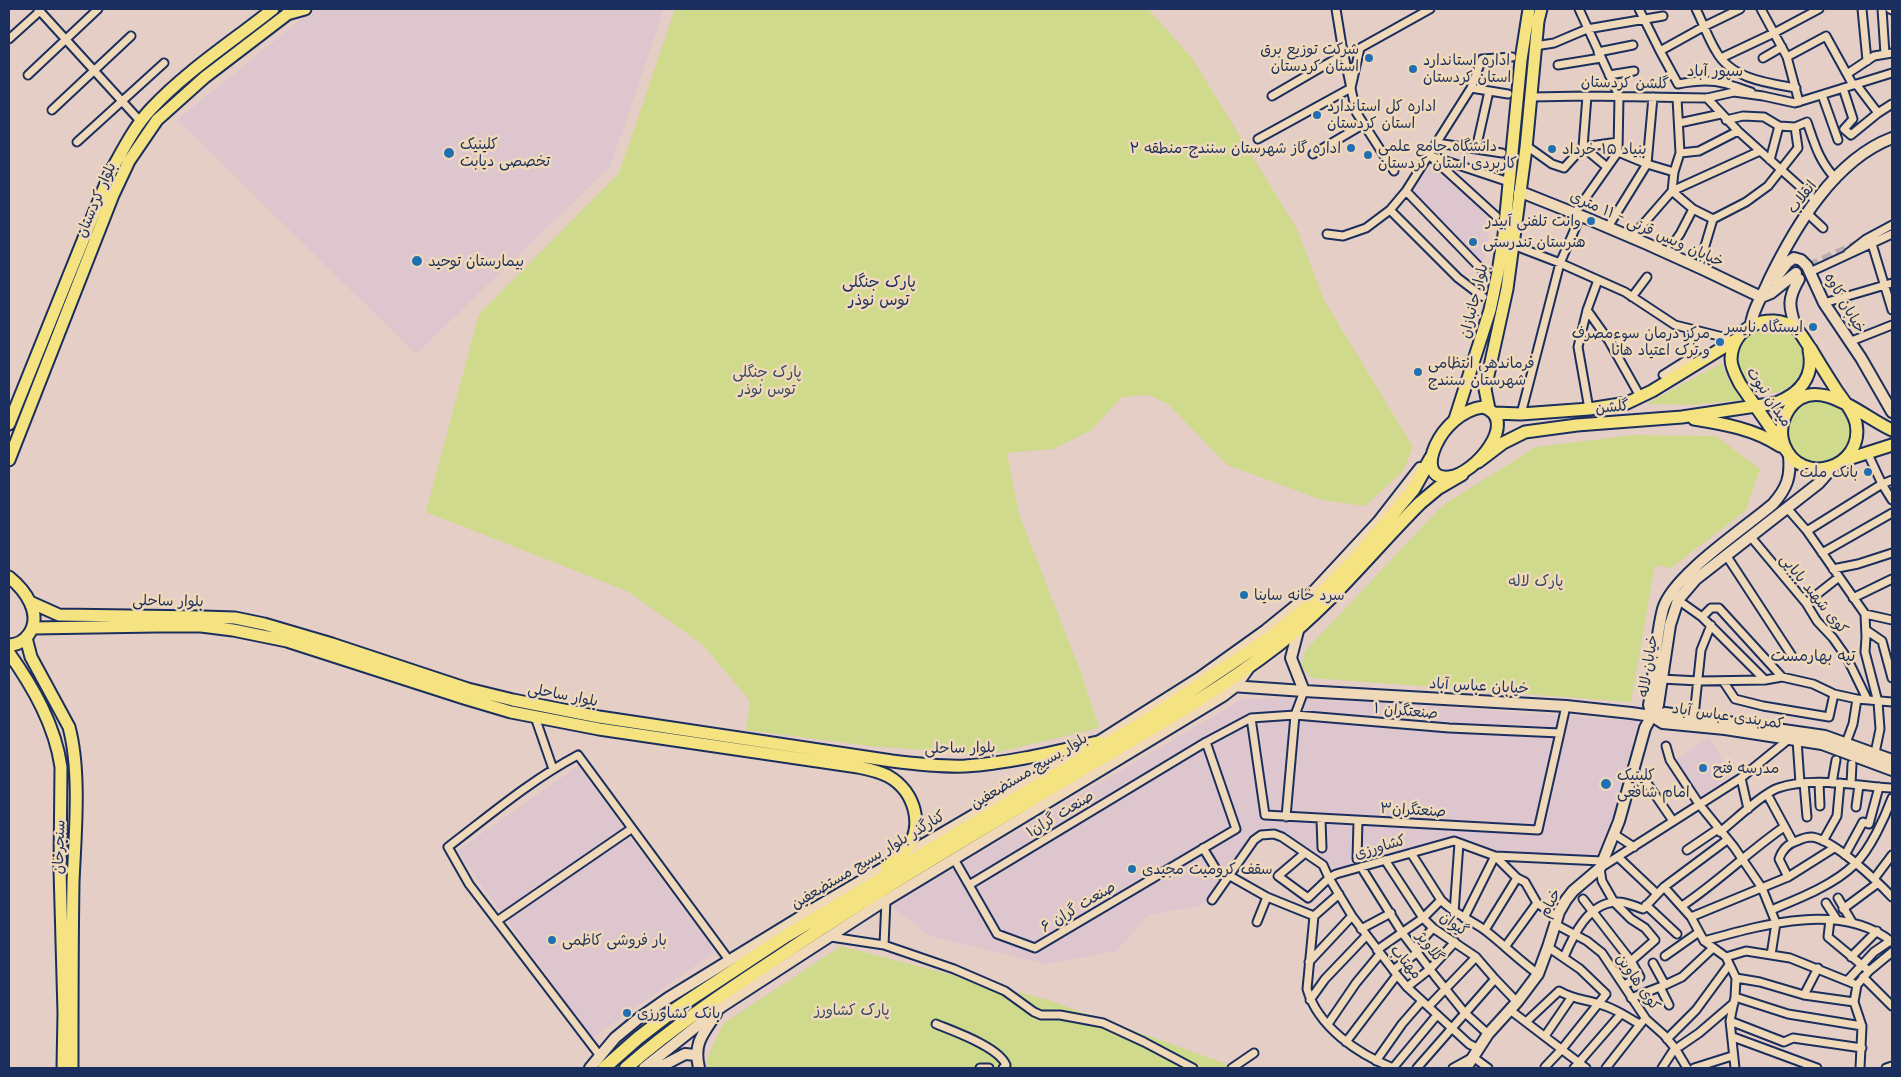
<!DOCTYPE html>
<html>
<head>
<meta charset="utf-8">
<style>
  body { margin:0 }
  #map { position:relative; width:1901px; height:1077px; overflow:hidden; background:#e5cec5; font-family:Mali,sans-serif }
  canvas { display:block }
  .frame { position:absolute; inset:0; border:10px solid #1b2f5e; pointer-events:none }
</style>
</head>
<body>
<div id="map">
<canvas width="1901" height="1077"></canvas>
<div class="frame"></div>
</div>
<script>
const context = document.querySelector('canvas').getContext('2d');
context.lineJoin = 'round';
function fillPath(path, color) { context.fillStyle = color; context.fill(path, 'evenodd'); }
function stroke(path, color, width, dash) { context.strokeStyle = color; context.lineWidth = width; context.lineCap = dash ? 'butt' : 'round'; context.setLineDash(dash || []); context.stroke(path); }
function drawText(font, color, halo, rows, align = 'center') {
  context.font = font + ' Mali,"Playpen Sans Arabic",sans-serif'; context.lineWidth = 5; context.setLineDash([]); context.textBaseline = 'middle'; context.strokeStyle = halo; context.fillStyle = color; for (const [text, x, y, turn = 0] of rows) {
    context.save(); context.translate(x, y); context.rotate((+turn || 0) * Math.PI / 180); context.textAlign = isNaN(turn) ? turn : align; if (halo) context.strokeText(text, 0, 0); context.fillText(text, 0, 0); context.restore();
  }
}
fillPath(new Path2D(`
  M320,9H664L610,167L416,354L177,120L310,12Z
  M1430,166L1491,216L1483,267L1412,191Z
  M1291,696L1638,721L1615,810L1596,858L1495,853L1455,838L1336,869L1277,831L1257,830L1203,905L1149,915L1116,951L1046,964L930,936L891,905L1241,700Z
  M1709,737L1731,775L1698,798L1675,761Z
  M578,766L715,952L592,1038L457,851Z`), '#dec6ce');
fillPath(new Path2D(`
  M675,9H1148L1192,58L1297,229L1324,300L1413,447L1403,471L1365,506L1322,500L1227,465L1168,404L1148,395L1122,397L1090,431L1053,449L1007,453L1019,514L1081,673L1099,728L986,755L870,746L746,730L750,701L703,645L627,591L426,512L479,314L619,173Z
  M1737 360a33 33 0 1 1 66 0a33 33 0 1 1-66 0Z
  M1722,363L1728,379L1745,400L1688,405L1646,404Z
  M1786 432a33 33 0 1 1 66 0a33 33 0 1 1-66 0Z
  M1633,435L1716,436L1760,469L1746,510L1671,568L1655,565L1631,702L1312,678L1301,667L1305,651L1442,506L1536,447Z
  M841,946L1048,1000L1238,1068H709L706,1061L723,1024Z`), '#cfda8d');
stroke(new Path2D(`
  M1796,273L1857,245`), '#bdaeb0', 10, [10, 5]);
const street = new Path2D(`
  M38,9L141,122
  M1336,9L1342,46L1356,112L1394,171
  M1579,9L1619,96L1618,152
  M1639,9L1660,51L1678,84C1710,78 1721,81 1751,92
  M1696,9C1703,23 1708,38 1716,51C1731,79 1768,83 1796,88
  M1761,9L1787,57L1799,102
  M1862,9L1867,61
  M1882,9L1885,54
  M1890,9L1892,10
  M9,39L40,11
  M1535,46L1554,43L1587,29L1663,16
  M1660,51L1705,26L1740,9
  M1598,52L1633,45
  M1787,57L1826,36L1853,85
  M1721,58L1774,33L1819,9
  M1763,58L1782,47
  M1558,65L1601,58
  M1847,74L1874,56L1892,53
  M28,75L98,9
  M1609,75L1634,71
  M1856,84L1878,113
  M1471,88L1508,94
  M1843,88L1853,119L1844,129L1851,135L1878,113L1892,104
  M1822,95L1838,140
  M1272,96L1344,54
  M1531,97L1587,96L1707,98L1734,92L1763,96L1795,103L1892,73
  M1677,98L1680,153L1674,172L1672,191L1693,209L1713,219
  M1707,98L1738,131L1816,201
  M52,110L131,36
  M1679,123L1721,114
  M1795,127L1807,122C1815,145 1819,161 1836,179
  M1258,139L1351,88L1360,48L1430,9
  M77,142L164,63
  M1437,143L1502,153
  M1583,147L1587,96
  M1583,147L1618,142
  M1583,147L1607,167
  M1526,148L1531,149L1552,164L1564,168L1583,147
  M1476,149L1489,91
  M1618,152L1647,164L1674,172
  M1680,153L1699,151L1738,131
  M1313,154L1364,124
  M1429,155L1496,216
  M1431,156L1509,182
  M1770,160L1779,126
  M1406,191L1487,275
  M1390,210L1458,278L1483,297
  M1575,213L1618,152
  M1807,213L1823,228
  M1713,219L1746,202L1768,186L1798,148L1795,127L1779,126L1764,117L1743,116L1726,120
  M1608,227L1647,164L1653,97
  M1327,234L1343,236L1366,228L1390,210L1406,191L1471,88L1482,59L1512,57
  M1632,237L1672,191L1760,151
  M1872,244L1892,310
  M1513,245L1560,263L1625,292L1675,325L1723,337L1733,342
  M1667,252L1680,234L1693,209
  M1848,253L1866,239L1892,225
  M1699,266L1713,219
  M1810,272L1892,234
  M1632,297L1647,277
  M1824,303L1892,283
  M1587,310L1609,341L1641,398
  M1849,342L1892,325
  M1663,375L1690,358L1689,330
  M1589,409L1578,347L1587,310L1598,280
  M1521,414L1560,263L1581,215
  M1867,452L1882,484L1892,500
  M1787,508L1807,531L1865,614L1892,620
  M1807,531L1882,484L1892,480
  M1750,536L1806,603L1817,621L1833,638L1847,658L1867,699
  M1822,553L1892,513
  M1726,555L1792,656
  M1833,569L1858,564L1892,553
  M1853,598L1892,579
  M1678,600L1702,617L1765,680
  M1806,603L1839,577
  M1865,614L1866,637L1865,652L1878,702L1880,729L1875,753
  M1702,617L1711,608H1719L1782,677
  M1866,630L1882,641L1892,678
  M1661,679L1699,681L1765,680L1782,677L1813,684L1834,694L1857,699L1892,702
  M1723,681L1735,699L1763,706L1829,717L1834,694
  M1694,716L1701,650L1711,625
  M535,717L553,769
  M1251,718L1265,815L1538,830L1566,706
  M1797,740L1800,783
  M1206,742L1236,829L1035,948L997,934L969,885L1206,742L1251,718L1295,715L1449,728L1560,733
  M1846,743L1853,724L1857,699
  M1666,746L1670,760L1699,804L1734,847L1762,888L1776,923L1771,955
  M1632,777L1647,783L1673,821
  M1741,778L1748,809
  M1804,783L1807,817
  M1819,783L1820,806
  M1832,783L1836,760
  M1851,784L1852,764
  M1767,794L1793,842
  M1856,807L1859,785
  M1286,817L1295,715L1304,691
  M1321,819L1322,848
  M1720,832C1734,821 1763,793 1778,788C1812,776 1857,786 1892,788
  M1614,834L1634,847
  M1823,841L1837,816L1840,783
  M1203,848L1219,874L1230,876L1267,897L1314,916
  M1687,850L1718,829
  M1305,853L1278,876L1308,898L1329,878L1352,916L1397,975L1407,987L1469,1044L1479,1049
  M1411,853L1441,900C1454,914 1471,920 1486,931C1504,945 1520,961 1538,974
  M1845,855L1863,822L1869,824L1879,787
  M1618,857L1656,893
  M954,859L969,885
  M1357,859L1358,821
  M1385,860L1423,918L1433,928L1476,957L1495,979L1517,1002
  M1361,867L1403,934L1435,976L1464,1012L1488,1034
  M1788,877L1779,859C1782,850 1787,844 1797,841C1801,839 1807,837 1812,837C1834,840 1877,881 1892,897
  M1874,879L1892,855
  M1664,887L1691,917L1704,941L1726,957L1736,978L1735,997L1730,1021L1735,1068
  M1838,898L1852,922
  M1583,899L1631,961L1640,977L1624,985
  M1212,900L1254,840L1261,835L1274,834L1282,837L1323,865L1329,878L1336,874L1454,841L1495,856L1602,861
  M1826,903L1837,920
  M1646,905L1677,934
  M1682,906C1718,882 1749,851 1784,827
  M1843,909L1878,883
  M1771,910C1798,899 1834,885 1855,864C1870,850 1885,817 1892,798
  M1454,913L1459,843
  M1314,916L1307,989C1318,1027 1358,1054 1393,1068
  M1314,916L1339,894
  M1691,917L1788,877L1834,848
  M1464,918L1495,856L1517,878L1525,882L1537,903L1557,917
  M1830,920L1828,937L1869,971
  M497,921L631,829
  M1257,922L1267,897
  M1555,924L1587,941L1602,953L1646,1019L1664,1035L1675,1048L1687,1068
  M1361,929L1391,913
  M1485,930L1517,878
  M831,937L884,945L954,969L1005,991L1034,1012L1041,1015H1060L1103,1023L1144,1042L1193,1068
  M1704,941C1761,925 1841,901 1892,942
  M884,945L886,900
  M1505,947L1537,903
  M1415,948L1433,928
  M1377,950L1423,918L1441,900
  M1665,956L1699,932
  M1564,957C1573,936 1588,903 1616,902C1625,901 1634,906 1643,909L1664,887L1727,840
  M1726,957L1746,951L1790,958L1857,985
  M1851,957L1877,931
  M1631,961L1655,940L1645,928L1631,919L1614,902L1602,881L1600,868L1741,778L1789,739
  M1309,962L1352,916
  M1653,963L1665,985
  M1393,970L1418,952
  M1863,977L1892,1006
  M1736,978L1760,982L1804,995L1854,1002
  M1848,980L1874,952L1890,941
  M1407,987L1430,969L1455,942
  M1660,987L1669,1005
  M1804,995L1818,968
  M1735,997L1788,1014L1862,1026
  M1631,998L1665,985L1682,977L1713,948
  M1310,1000L1325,979L1366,936
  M1429,1006L1476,957
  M1510,1010L1586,1068
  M1730,1021L1784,1042L1793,1038L1862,1048
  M1526,1022L1559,991C1573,999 1582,999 1596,1003C1612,1007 1626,1016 1639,1024
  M936,1024C953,1031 999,1047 1006,1065L1003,1068
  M1328,1024L1356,983L1380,954
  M1545,1036L1571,998
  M1733,1037L1817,1068
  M1667,1039L1696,1010L1729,965
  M1346,1042L1397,975
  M1680,1046L1699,1033L1734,1003
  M600,1056L469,884L448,847C490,815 531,780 578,755L729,960
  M1376,1061L1402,1024L1422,1001
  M1545,1067L1562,1049L1606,994L1580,969L1548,947
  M980,1068H989
  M1232,1068L1254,1053
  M1393,1068L1437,1015
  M1417,1068L1495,979
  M1453,1068L1473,1057L1488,1068
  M1574,1068L1621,1014
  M1606,1068L1642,1022
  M1662,1068L1675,1048
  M1694,1068L1732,1056
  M1860,1068L1862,1026L1854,1002L1857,985L1869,971L1892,952
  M1886,1068L1892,1066`);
const secondary = new Path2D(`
  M1519,193L1526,194C1606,225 1684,259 1761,297
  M1774,280L1788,262L1794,258L1801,260L1807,266L1824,303L1861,358L1892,412
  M1761,297L1771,293L1796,273
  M1751,326C1752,310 1763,295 1769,280C1795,227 1834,160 1892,138
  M1796,329C1789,306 1787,300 1799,279
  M1231,686L1304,691L1291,658L1299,627
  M1304,691L1566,706L1631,713L1652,716L1663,723L1725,729L1822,744L1892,770
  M1652,716L1649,705C1655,673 1655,640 1663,609C1672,576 1745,528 1773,504C1787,488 1791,477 1789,456
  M1652,716L1665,713L1825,736L1892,760
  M590,1068L615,1038L638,1019L668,998L815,908L1098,742L1199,678L1266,630L1314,591L1378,522L1420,468
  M644,1068L721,1007L878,905L1223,696L1236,686L1248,669
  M658,1068L685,1054L696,1055
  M699,1068C693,1043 703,1034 716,1014
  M1466,1068L1488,1034L1517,1002L1538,974L1548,947L1559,912L1566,900L1573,891L1600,868L1619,821L1645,728L1658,705L1670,625L1678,600L1696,579L1819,483L1833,467`);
const primary = new Path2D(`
  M287,14L305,9
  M1483,407C1521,419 1475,475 1449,477C1411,481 1440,412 1483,407Z
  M1489,409L1485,389L1507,289L1526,148L1538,21L1541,9
  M1494,413L1521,414L1589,409L1627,403L1652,391L1737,339
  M1455,419L1490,310L1498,272L1504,235L1521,60L1529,9
  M1694,419C1725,424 1754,429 1780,446
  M9,424L111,171C123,150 134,127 151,109C185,72 233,41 273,9
  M1786,450L1740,384C1736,376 1731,368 1731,359C1732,326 1769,311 1795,328C1801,332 1806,343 1811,349C1819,363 1828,377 1837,391C1844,401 1853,411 1856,423C1865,468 1801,488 1784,445C1779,432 1782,420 1789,409C1815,371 1864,418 1892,430
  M9,460L113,195L129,161L157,120L205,77L294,9
  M1845,460L1892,445
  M1478,462L1503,443L1525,432L1577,425L1682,417L1776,403C1799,394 1815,377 1809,350
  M9,577C25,590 43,614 29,634C24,641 17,645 9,645
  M30,602L59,615L203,617L235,618L264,624L332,644L468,689L513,700L599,717L892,761C916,764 941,767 965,766C1010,763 1054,752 1098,742
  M33,628L157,626H201L233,630L287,641L464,698L511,712L599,729L858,767C868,769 878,771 888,776C915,791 926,828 904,852C899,857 892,862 886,867
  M26,638L31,657L69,727C81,772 75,835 73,882C72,944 72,1006 72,1068
  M9,653C33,687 55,725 61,767L60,869L64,1013L63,1068`);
const highway = new Path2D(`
  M604,1068L638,1038L677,1008L786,936L1144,722L1272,636L1318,597L1355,559L1413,490L1431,458
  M626,1068C673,1027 725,992 777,958C879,889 986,827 1091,764C1154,727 1220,690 1278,645C1331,604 1373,550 1420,503L1438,488L1462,474`);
stroke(street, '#1b2f5e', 11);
stroke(secondary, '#1b2f5e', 14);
stroke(primary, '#1b2f5e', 15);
stroke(highway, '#1b2f5e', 16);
stroke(street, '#efd9b8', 7);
stroke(secondary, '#efd9b8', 10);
stroke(primary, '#f5e382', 11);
stroke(highway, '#f5e382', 12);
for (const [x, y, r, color] of [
  [1369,58,5,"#1f6fb2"],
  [1413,69,5,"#1f6fb2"],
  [1317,115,5,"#1f6fb2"],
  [1351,148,5,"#1f6fb2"],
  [1552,149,5,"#1f6fb2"],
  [449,153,6,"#1f6fb2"],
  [1368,155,5,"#1f6fb2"],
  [1591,221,5,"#1f6fb2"],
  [1473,242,5,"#1f6fb2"],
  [417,261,6,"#1f6fb2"],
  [1813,327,5,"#1f6fb2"],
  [1720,342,5,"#1f6fb2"],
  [1418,372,5,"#1f6fb2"],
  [1868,472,5,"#1f6fb2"],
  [1244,595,5,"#1f6fb2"],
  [1703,768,5,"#1f6fb2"],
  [1606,784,6,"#1f6fb2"],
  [1132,869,5,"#1f6fb2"],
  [552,940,5,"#1f6fb2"],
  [627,1013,5,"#1f6fb2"]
]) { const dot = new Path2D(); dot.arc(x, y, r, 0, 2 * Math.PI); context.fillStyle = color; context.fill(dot); stroke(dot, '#efd9b8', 2); }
drawText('15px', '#1b2f5e', '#efd9b8', [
  ["شرکت توزیع برق",1359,49,"right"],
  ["استان کردستان",1359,66,"right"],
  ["اداره استاندارد",1423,60],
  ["استان کردستان",1423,77],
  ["اداره کل استاندارد",1327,106],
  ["استان کردستان",1327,123],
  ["کلینیک",460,144],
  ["تخصصی دیابت",460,161],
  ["دانشگاه جامع علمی",1378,146],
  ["کاربردی استان کردستان",1378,163],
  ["اداره گاز شهرستان سنندج-منطقه ۲",1341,148,"right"],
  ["بنیاد ۱۵ خرداد",1562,149],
  ["وانت تلفنی آبیدر",1581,221,"right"],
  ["هنرستان تندرستی",1483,242],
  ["بیمارستان توحید",428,261],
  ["ایستگاه نایسر",1803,327,"right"],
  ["مرکز درمان سوءمصرف",1710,333,"right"],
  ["و ترک اعتیاد هانا",1710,350,"right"],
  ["فرماندهی انتظامی",1428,363],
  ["شهرستان سنندج",1428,380],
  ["بانک ملت",1858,472,"right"],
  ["سرد خانه ساینا",1254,595],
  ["مدرسه فتح",1713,768],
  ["کلینیک",1617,775],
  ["امام شافعی",1617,792],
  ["سقف کرومیت مجیدی",1142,869],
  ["بار فروشی کاظمی",562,940],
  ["بانک کشاورزی",637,1013]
], 'left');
drawText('15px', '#1b2f5e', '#efd9b8', [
  ["گلشن کردستان",1625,83,1],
  ["انقلاب",1802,197,-52],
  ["بلوار کردستان",96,200,-67],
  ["خیابان ویس قرنی - ۱۱ متری",1647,229,24],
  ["بلوار جانبازان",1474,301,-76],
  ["خیابان کاوه",1845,303,60],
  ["میدان نبوت",1769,397,56],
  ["گلشن",1612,407,-5],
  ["کوی شهید بابایی",1814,594,51],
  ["بلوار ساحلی",168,601,1],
  ["خیابان لاله",1648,666,-81],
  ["خیابان عباس آباد",1479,686,3],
  ["بلوار ساحلی",563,695,11],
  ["۱ صنعتگران",1406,711,5],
  ["کمربندی عباس آباد",1728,716,8],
  ["بلوار ساحلی",960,748,-1],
  ["بلوار بسیج مستضعفین",1029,771,-31],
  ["صنعتگران۳",1413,810,3],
  ["صنعت گران۱",1060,814,-31],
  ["سنجرخان",59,847,-88],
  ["کشاورزی",1380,847,-16],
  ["کنارگذر بلوار بسیج مستضعفین",868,860,-31],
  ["خیام",1550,903,-63],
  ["صنعت گران ۶",1078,907,-31],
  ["گیوان",1454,924,35],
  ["گلاویژ",1430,947,53],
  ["مهتاب",1406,962,50],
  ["کوی هاوین",1638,982,55]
]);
drawText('15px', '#364965', '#efd9b8', [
  ["پارک جنگلی",767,372],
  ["توس نوذر",767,389],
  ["پارک لاله",1536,581],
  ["پارک کشاورز",852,1010]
]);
drawText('16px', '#1b2f5e', '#efd9b8', [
  ["سپور آباد",1715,71],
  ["پارک جنگلی",879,282],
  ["توس نوذر",879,300],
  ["تپه بهارمست",1813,656]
]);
</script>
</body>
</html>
